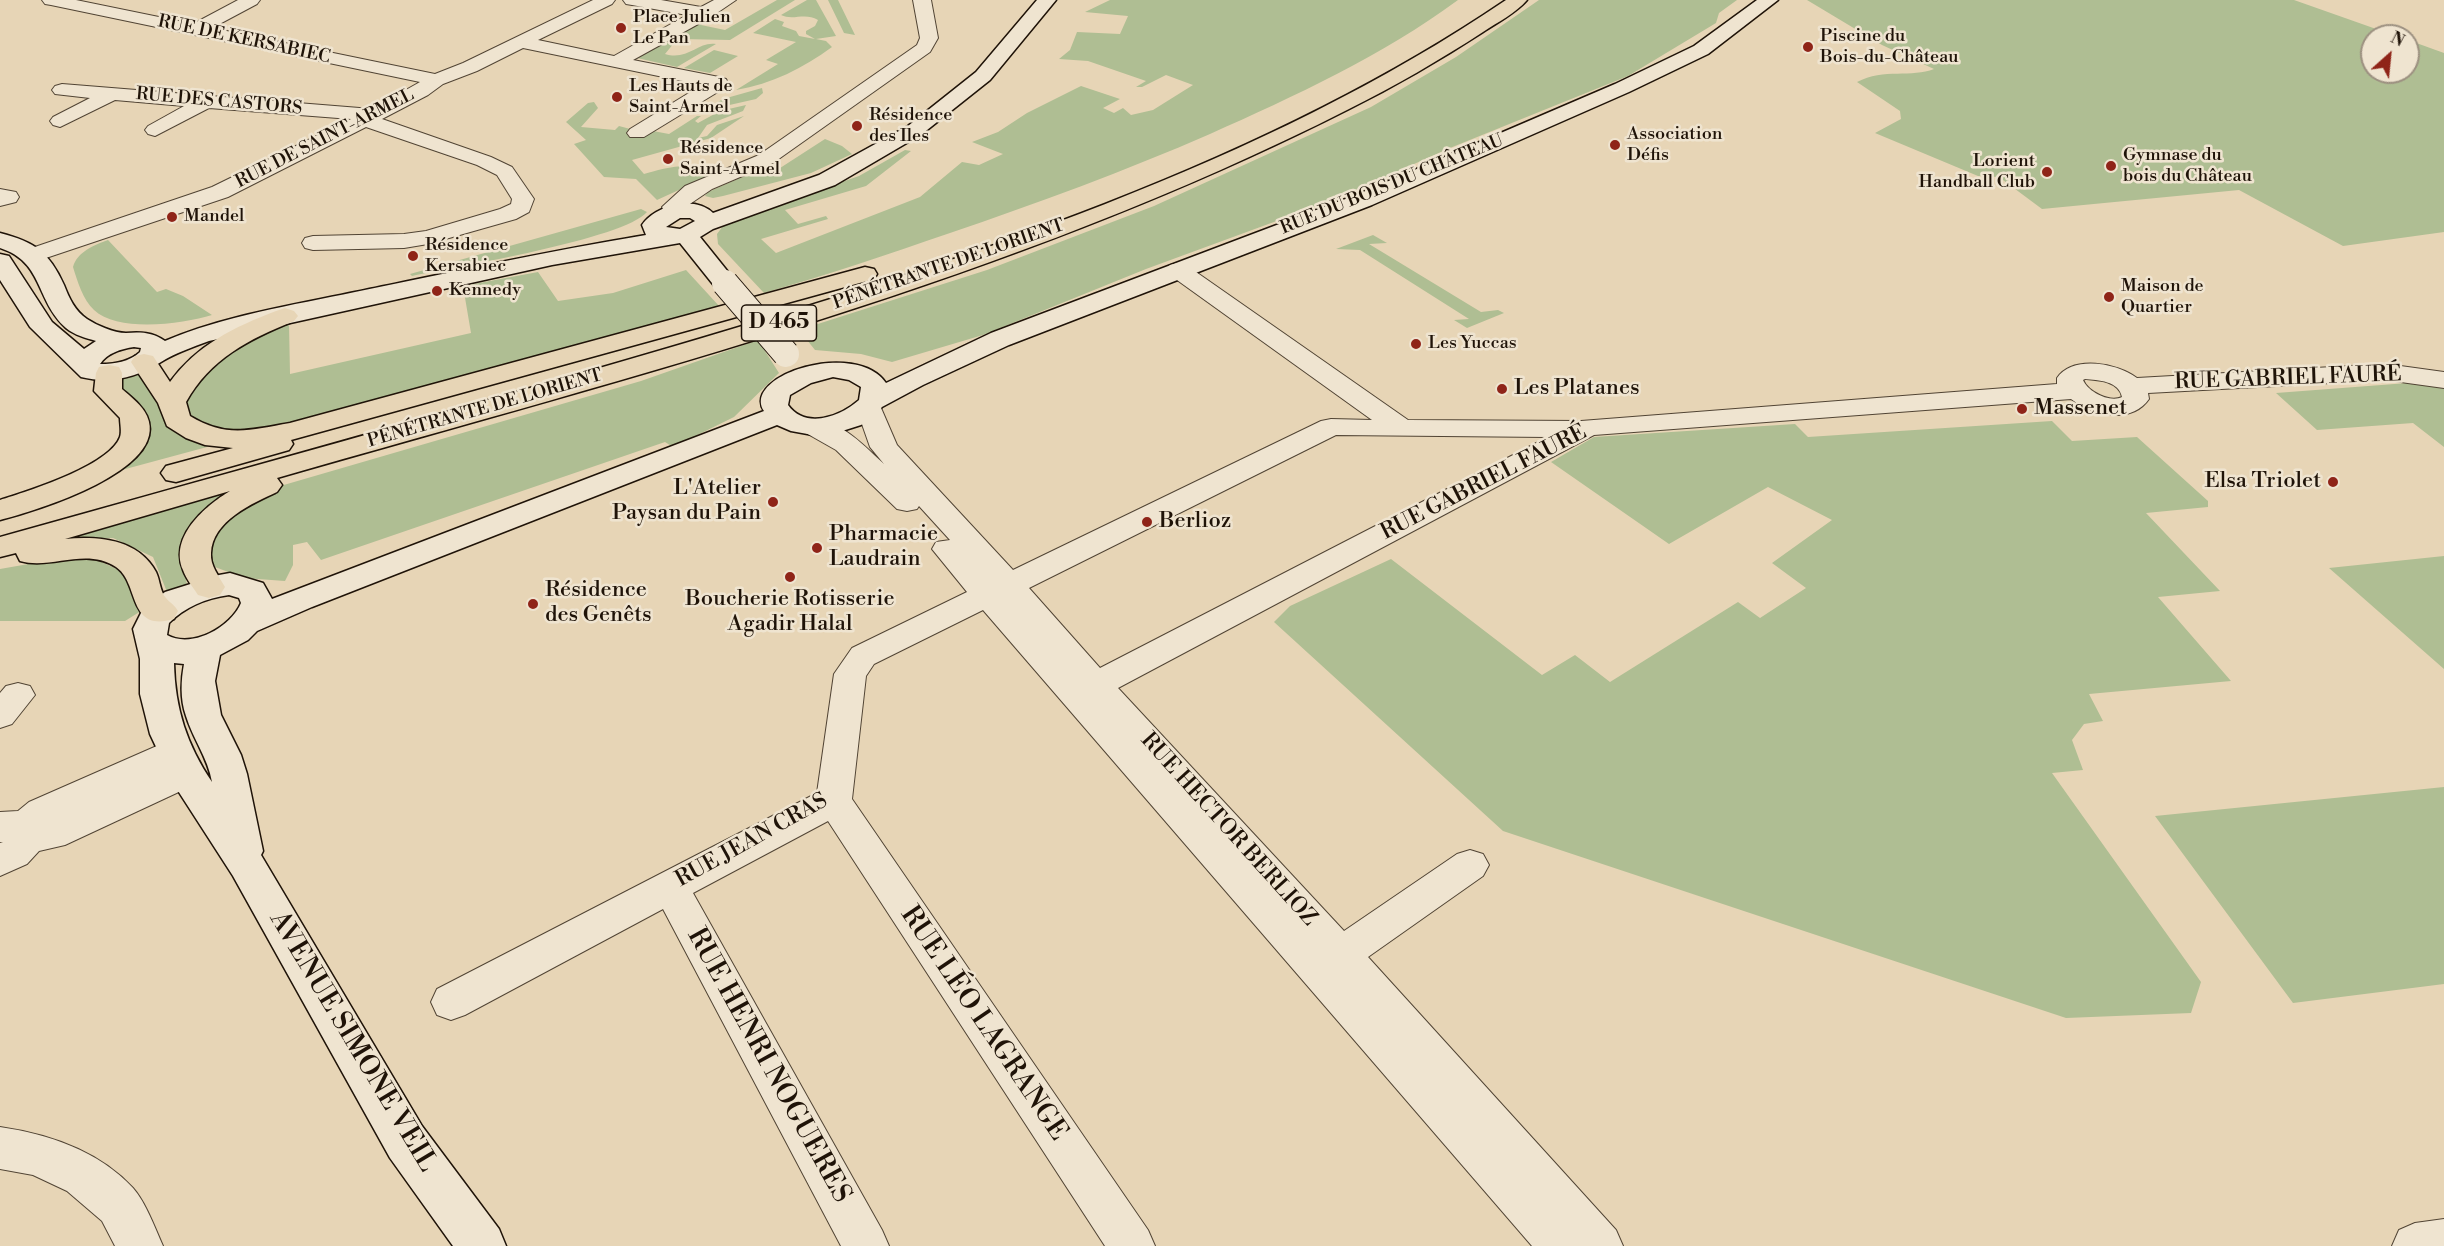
<!DOCTYPE html>
<html>
<head>
<meta charset="utf-8">
<style>
  body { margin:0 }
  #map { position:relative; width:2444px; height:1246px; overflow:hidden; background:#e7d5b6; font-family:"Libre Bodoni",serif }
  canvas { display:block }
  .north { position:absolute; left:2360px; top:24px; width:60px; height:60px; box-sizing:border-box; background:#efe4d0; border:2px solid #9c9080; border-radius:50%; rotate:27deg; font-size:16px; font-weight:700; line-height:24px; text-align:center; color:#1f1308 }
  .north::after { content:''; display:block; margin:auto; width:21px; height:27px; background:#8f2418; clip-path:polygon(50% 0,100% 100%,50% 72%,0 100%) }
</style>
</head>
<body>
<div id="map">
<canvas width="2444" height="1246"></canvas>
<div class="north">N</div>
</div>
<script>
const context = document.querySelector('canvas').getContext('2d');
context.lineJoin = 'round';
function fillPath(path, color) { context.fillStyle = color; context.fill(path, 'evenodd'); }
function stroke(path, color, width, dash) { context.strokeStyle = color; context.lineWidth = width; context.lineCap = dash ? 'butt' : 'round'; context.setLineDash(dash || []); context.stroke(path); }
function drawText(font, color, halo, rows, align = 'center') {
  context.font = font + ' "Libre Bodoni",serif'; context.lineWidth = 5; context.setLineDash([]); context.textBaseline = 'middle'; context.strokeStyle = halo; context.fillStyle = color; for (const [text, x, y, turn = 0] of rows) {
    context.save(); context.translate(x, y); context.rotate((+turn || 0) * Math.PI / 180); context.textAlign = isNaN(turn) ? turn : align; if (halo) context.strokeText(text, 0, 0); context.fillText(text, 0, 0); context.restore();
  }
}
fillPath(new Path2D(`
  M777,0H795L730,40L681,39L677,36L701,23H703L701,25L725,30Z
  M807,0H816L836,36L816,39L826,41L832,47C803,68 772,84 736,90L778,64L766,60L796,42L753,33L775,19L784,22L782,26L796,31L799,36L815,39L806,34V31L815,26L818,20C805,12 793,21 781,15Z
  M828,0H838L855,35L844,33Z
  M1110,0H1458C1382,56 1295,96 1210,134C1125,171 1038,203 950,233C889,254 827,275 764,293L718,244L717,234L723,226L736,219L859,176L905,150L911,151L866,186L785,210L798,224L826,216L828,219L761,239L776,253L920,197L962,162L979,165L1003,154L972,142L998,132L1027,113L1081,86L1120,99L1103,108L1114,113L1123,108L1131,115L1153,110L1193,85L1166,75L1142,87H1136L1146,81L1088,61L1059,59L1070,50L1077,32L1120,34L1128,16L1085,12Z
  M1539,0H1737L1719,13L1716,23L1628,76L1450,148L1331,201L1146,269L983,335L892,362L861,354L815,350L799,330L987,270L1154,206L1371,107L1456,57Z
  M1807,0H2294L2396,36H2372V72H2408V40L2444,53V232L2343,246L2239,190L2042,209L1999,177L1978,176L1875,133L1901,119L1900,111L1857,82C1884,68 1912,78 1934,69L1882,45Z
  M665,43H674L665,54C688,61 698,41 716,44L677,67L637,58Z
  M714,50L738,56L710,73L684,68Z
  M762,88L763,93L756,99L703,111L723,99Z
  M594,102L598,108L581,127L615,130L619,126L634,130L628,134L641,138L653,131L669,134L697,116H701L695,121L698,123L720,111L746,105L743,111L707,125L698,138L707,136L717,125L744,116L711,138L632,160L644,174C661,169 693,160 708,172L705,178L657,200L636,179L604,177L574,144L586,140L566,122L588,103Z
  M825,139L842,146L852,154L811,173L723,196L713,198L705,196L708,192L763,168L777,170Z
  M641,209L647,212C624,239 455,267 412,276L410,274Z
  M1373,235L1387,243L1369,244L1481,312L1498,310L1504,313L1467,328L1454,320L1469,319L1360,250L1336,249Z
  M108,240L157,292L166,289L183,296L212,315C183,324 118,333 94,310C83,300 77,280 73,267C77,252 94,245 108,240Z
  M686,270L720,307L266,431C245,431 202,436 190,415C188,411 187,405 186,401L214,358L293,319L292,323L289,324L290,374L471,333L463,286L538,272L558,301L613,293Z
  M758,340L779,373L734,417L673,447L665,442L321,560L307,542L293,545V565L285,581L244,578L215,567L208,549L213,529L270,489L641,381Z
  M140,372L212,443L207,447L107,474L130,453L117,386L121,378Z
  M2421,382L2444,386V447L2413,423L2317,430L2276,393Z
  M2052,421L2072,441L2137,437L2208,501V507L2146,513L2220,591L2158,597L2231,681L2089,694L2103,721L2084,724L2072,740L2083,770L2052,773L2201,982L2191,1013L2066,1018L1503,831L1274,622L1290,606L1391,559L1542,675L1575,655L1610,682L1738,602L1760,618L1806,588L1772,563L1832,520L1768,487L1669,544L1551,462L1594,437L1795,424L1808,437Z
  M241,486L182,548L187,586L169,597L153,557L113,538L50,541Z
  M2444,556V669L2329,568Z
  M57,559L97,560L128,574L141,611L125,621H0V569Z
  M2444,787V984L2293,1003L2155,816Z`), '#afbe93');
const street = new Path2D(`
  M42,0H76L193,24L238,0H260L257,4L212,28L435,74L463,63L593,0H615L612,4L538,40L614,56L687,15L632,5L626,4L623,0H661L701,7L714,0H736L711,17L633,60L719,77L726,79L728,83L726,87L644,137H630L627,133L630,129L702,85L523,48L477,71L443,84L428,95L382,119L491,157L512,167L534,199L529,212L516,219L428,244L404,248L313,250L305,248L302,243L305,238L313,236L404,234L426,231L500,209L511,204L512,199L497,175L477,165L366,127L228,197L34,262L26,260L23,255L26,250L212,187L351,119L209,108L155,136L148,134L145,130L148,126L184,106L115,100L60,127L53,125L50,121L53,117L90,98L55,94L52,90L55,86L62,84L372,109L420,82L51,5L45,4Z
  M913,0H931L938,38L930,52L773,163L712,189L684,208L686,212L683,217L675,219L667,217L662,207L685,186L759,155L917,45L920,38Z
  M0,189L16,192L19,197L16,202L0,206Z
  M1178,263L1186,265L1408,420L1581,421L2057,384V378C2073,355 2117,363 2137,378L2386,364L2444,372V388L2386,380L2148,393L2149,399C2131,425 2092,415 2071,399L1594,435L1118,688L1344,931L1457,854L1470,850L1483,854L1489,865L1483,876L1368,957L1616,1230L1623,1246H1532L983,610L874,664L866,676L852,799L1148,1230L1155,1246H1105L828,821L693,893L882,1230L889,1246H841L663,909L465,1015L451,1020L437,1015L431,1002L437,989L817,793L834,674L852,648L967,592L932,549L936,542L950,540L919,506L917,509L907,511L897,509L836,450L806,433L803,427L806,421C836,414 864,446 884,464L870,447L856,407L860,401L869,399L878,401L897,445L1013,570L1321,421L1331,419L1372,420L1170,275L1166,270L1170,265ZM2085,379C2098,380 2119,381 2122,397C2110,403 2088,392 2083,380ZM1336,435L1548,437L1100,668L1029,588Z
  M18,683L30,686L35,695L12,724L0,728V693L6,686Z
  M175,738L187,742L192,751L188,760L198,763L203,773L198,783L65,845L39,851L27,864L0,876V843L3,842H0V812L18,811L29,802Z
  M0,1127C48,1134 99,1151 133,1188C146,1203 155,1228 163,1246H115L102,1221L67,1191L33,1175L0,1169Z
  M2444,1219V1246H2392L2399,1230L2415,1223Z`);
const secondary = new Path2D(`
  M1037,0H1056L990,80L922,134L835,185L713,229L700,237L737,283L734,288L725,290L716,288L680,243L552,265L209,341C193,347 175,353 161,362C136,378 110,384 81,377L30,327L0,280V254L9,256L52,322L84,349L96,341C86,338 74,335 66,328C35,300 44,262 0,248V233C35,242 49,252 64,285C69,298 75,311 87,319C96,325 114,333 126,333C141,332 152,332 165,341C223,316 293,305 355,292C452,272 549,251 646,235L642,225C656,205 694,195 713,213L819,175L908,126L976,72ZM680,218H690L695,221L680,229L666,227ZM134,347L141,348L140,352C129,362 115,364 100,364C107,353 121,349 134,347Z
  M1757,0H1778L1708,54L1629,92L1372,205L1009,345L923,385L882,407L871,419L861,425L839,432L813,435L791,431L777,425L312,607L257,631L248,640L220,655L215,681L221,715L241,755L247,774L263,851L261,855L422,1126L499,1229L506,1246H453L390,1158L233,876L173,783L150,734L140,694V659L133,629L143,609L165,592L219,575L230,573L263,583L272,599L764,411C741,375 856,339 886,383L991,333L1356,195L1615,84L1694,46ZM833,377L849,380L861,387L859,400C841,416 806,430 788,405L790,395L811,383ZM229,595L239,598L241,603C231,627 192,649 167,635L169,623C185,607 206,598 229,595ZM174,663L184,664C181,680 180,699 186,716C193,739 208,758 212,782C187,745 175,709 174,663Z`);
const highway = new Path2D(`
  M1506,0H1527C1516,13 1498,22 1483,32C1440,60 1395,86 1349,109C1011,281 639,374 277,478L282,485L277,492C253,503 212,521 211,553C210,566 219,576 225,587L220,595L209,598L198,595C193,587 186,579 183,570C169,537 205,506 230,491L65,539C99,536 138,539 156,572C160,580 160,592 166,598C170,603 174,604 178,611L174,619C127,633 140,583 116,567C86,547 51,570 20,561L16,553L0,557V537C225,474 451,412 675,346C957,263 1262,166 1506,0Z
  M865,267L874,269L877,274L874,279L291,440L293,444L289,450L176,482L166,480L161,473L166,466L233,448L205,445L186,438L167,426L158,403L131,362L135,356L144,354L153,356L170,382C197,345 234,327 276,311L285,308L294,311L298,316L294,321C249,339 210,359 186,402L190,416C226,438 250,430 290,423Z
  M109,365L119,367L122,373V389C131,397 142,405 147,416C171,470 35,511 0,520V500C28,491 109,466 120,437C122,432 120,424 120,418L94,391L96,373L99,367Z`);
stroke(street, '#514434', 2);
stroke(secondary, '#1f1308', 3);
stroke(highway, '#1f1308', 3);
fillPath(street, '#efe4d0');
fillPath(secondary, '#efe4d0');
fillPath(highway, '#e7d5b6');
const secondaryBridge = new Path2D(`
  M725,283L786,354`);
stroke(secondaryBridge, '#1f1308', 28, []);
stroke(secondaryBridge, '#efe4d0', 26);
for (const [x, y, r, color] of [
  [621,28,6,"#8f2418"],
  [1808,47,6,"#8f2418"],
  [617,97,6,"#8f2418"],
  [857,126,6,"#8f2418"],
  [1615,145,6,"#8f2418"],
  [668,159,6,"#8f2418"],
  [2111,166,6,"#8f2418"],
  [2047,172,6,"#8f2418"],
  [172,217,6,"#8f2418"],
  [413,256,6,"#8f2418"],
  [437,291,6,"#8f2418"],
  [2109,297,6,"#8f2418"],
  [1416,344,6,"#8f2418"],
  [1502,389,6,"#8f2418"],
  [2022,409,6,"#8f2418"],
  [2333,482,6,"#8f2418"],
  [773,502,6,"#8f2418"],
  [1147,522,6,"#8f2418"],
  [817,548,6,"#8f2418"],
  [790,577,6,"#8f2418"],
  [533,604,6,"#8f2418"]
]) { const dot = new Path2D(); dot.arc(x, y, r, 0, 2 * Math.PI); context.fillStyle = color; context.fill(dot); stroke(dot, '#efe4d0', 2); }
drawText('18px', '#1f1308', '#efe4d0', [
  ["Place Julien",633,18],
  ["Le Pan",633,39],
  ["Piscine du",1820,37],
  ["Bois-du-Château",1820,58],
  ["Les Hauts de",629,87],
  ["Saint-Armel",629,108],
  ["Résidence",869,116],
  ["des Iles",869,137],
  ["Association",1627,135],
  ["Défis",1627,156],
  ["Résidence",680,149],
  ["Saint-Armel",680,170],
  ["Gymnase du",2123,156],
  ["bois du Château",2123,177],
  ["Lorient",2035,162,"right"],
  ["Handball Club",2035,183,"right"],
  ["Mandel",184,217],
  ["Résidence",425,246],
  ["Kersabiec",425,267],
  ["Maison de",2121,287],
  ["Quartier",2121,308],
  ["Kennedy",449,291],
  ["Les Yuccas",1428,344]
], 'left');
drawText('18px', '#1f1308', '#efe4d0', [
  ["RUE DE KERSABIEC",244,40,12],
  ["RUE DES CASTORS",219,102,5],
  ["RUE DE SAINT-ARMEL",325,139,-27],
  ["RUE DU BOIS DU CHÂTEAU",1392,185,-22],
  ["PÉNÉTRANTE DE LORIENT",949,265,-19],
  ["PÉNÉTRANTE DE LORIENT",485,409,-16]
]);
for (const [x, y, w] of [
  [779,323,75]
]) { const box = new Path2D(); box.roundRect(x - w / 2, y - 18, w, 36, 4.5); context.fillStyle = '#efe4d0'; context.fill(box); stroke(box, '#1f1308', 1.5); }
drawText('bold 21px', '#1f1308', null, [
  ["D 465",779,323]
]);
drawText('22px', '#1f1308', '#efe4d0', [
  ["RUE GABRIEL FAURÉ",2288,379,-2],
  ["RUE GABRIEL FAURÉ",1484,483,-27],
  ["RUE HECTOR BERLIOZ",1228,830,48],
  ["RUE JEAN CRAS",752,841,-29]
]);
drawText('22px', '#1f1308', '#efe4d0', [
  ["Les Platanes",1514,389],
  ["Massenet",2034,409],
  ["Elsa Triolet",2321,482,"right"],
  ["L'Atelier",761,489,"right"],
  ["Paysan du Pain",761,514,"right"],
  ["Berlioz",1159,522],
  ["Pharmacie",829,535],
  ["Laudrain",829,560],
  ["Résidence",545,591],
  ["des Genêts",545,616],
  ["Boucherie Rotisserie",790,600,"center"],
  ["Agadir Halal",790,625,"center"]
], 'left');
drawText('27px', '#1f1308', '#efe4d0', [
  ["RUE LÉO LAGRANGE",983,1024,56],
  ["AVENUE SIMONE VEIL",352,1042,59],
  ["RUE HENRI NOGUERES",768,1066,61]
]);
</script>
</body>
</html>
